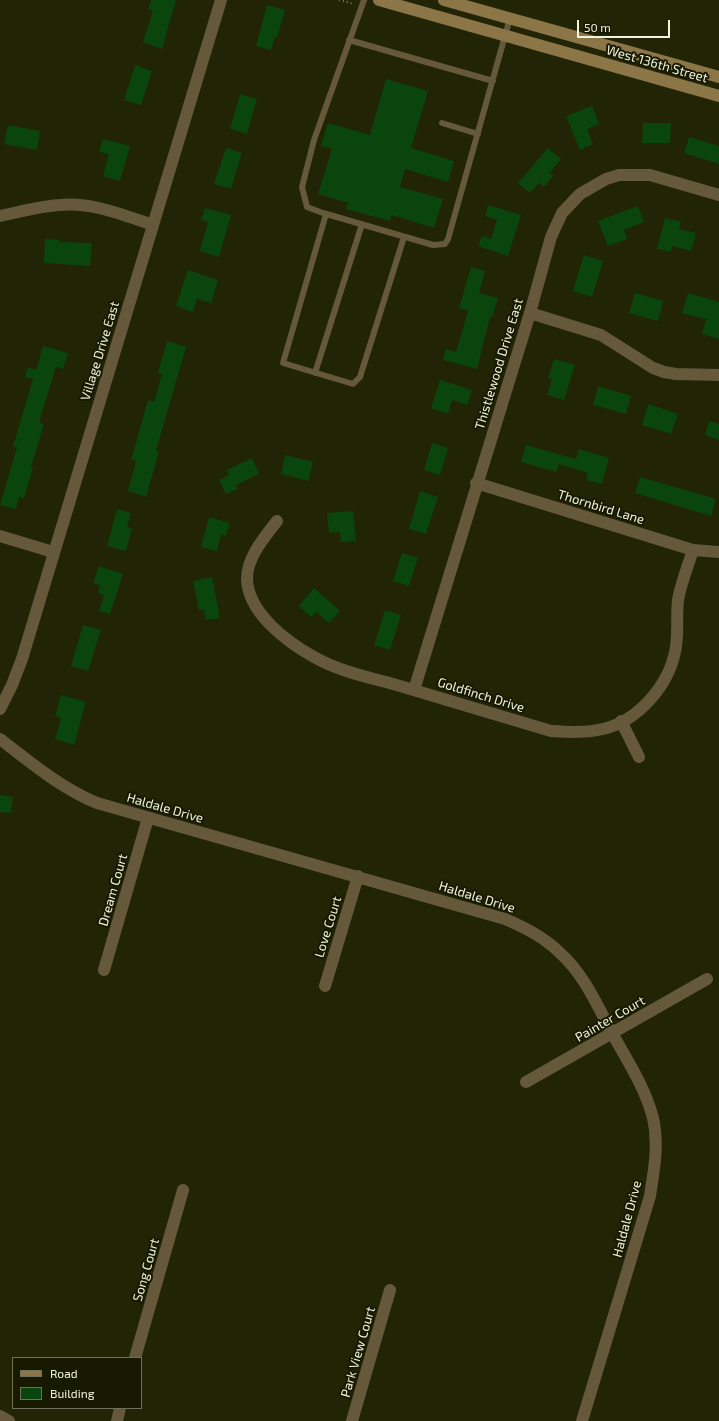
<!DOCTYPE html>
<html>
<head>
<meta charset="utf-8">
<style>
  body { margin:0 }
  #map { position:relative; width:719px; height:1421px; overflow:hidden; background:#212405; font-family:"Exo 2",sans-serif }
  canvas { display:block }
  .legend { position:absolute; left:12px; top:1357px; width:130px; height:52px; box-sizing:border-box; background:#181a00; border:1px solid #6e715a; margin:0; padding:5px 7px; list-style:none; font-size:12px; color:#f0f3e0 }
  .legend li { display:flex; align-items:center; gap:8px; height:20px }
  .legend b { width:20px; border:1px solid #6e715a }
  .scale { position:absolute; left:577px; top:20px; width:93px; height:18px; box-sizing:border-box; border:2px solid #f0f3e0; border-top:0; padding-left:5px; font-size:12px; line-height:14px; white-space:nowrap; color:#f0f3e0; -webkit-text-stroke:3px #181a00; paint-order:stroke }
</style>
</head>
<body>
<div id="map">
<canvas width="719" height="1421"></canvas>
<ul class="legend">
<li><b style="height:5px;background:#8c7647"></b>Road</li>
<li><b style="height:11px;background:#0b450e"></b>Building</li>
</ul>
<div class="scale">50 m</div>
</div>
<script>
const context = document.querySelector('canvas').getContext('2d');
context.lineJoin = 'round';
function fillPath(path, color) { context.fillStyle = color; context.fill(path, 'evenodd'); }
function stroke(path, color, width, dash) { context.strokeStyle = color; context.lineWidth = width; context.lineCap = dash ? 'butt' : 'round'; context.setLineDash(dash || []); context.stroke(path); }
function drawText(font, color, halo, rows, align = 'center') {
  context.font = font + ' "Exo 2",sans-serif'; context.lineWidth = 4; context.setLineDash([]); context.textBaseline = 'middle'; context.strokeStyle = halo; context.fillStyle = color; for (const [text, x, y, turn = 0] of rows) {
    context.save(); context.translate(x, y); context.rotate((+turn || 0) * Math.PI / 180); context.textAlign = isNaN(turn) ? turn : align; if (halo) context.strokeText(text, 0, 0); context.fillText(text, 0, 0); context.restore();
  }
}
fillPath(new Path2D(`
  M151,0H176L162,49L143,42L153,11L148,9Z
  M267,5L285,10L277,38L275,37L271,50L256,46Z
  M135,65L152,71L141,105L124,100Z
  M386,79L428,91L411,148L454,161L448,182L405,169L400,187L443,199L434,228L392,215L390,221L346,209L348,203L318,194L332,149L321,146L328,123L370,135Z
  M240,94L257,99L247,134L230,129Z
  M592,106L599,124L587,129L593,144L580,150L566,116Z
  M643,123H671L670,143H642Z
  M8,125L40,131L37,150L4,144Z
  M689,137L719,146V164L684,153Z
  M103,139L130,146L120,181L103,176L109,154L99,152Z
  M226,148L242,153L231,189L214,184Z
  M548,148L561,159L550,173L553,176L544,187L539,183L530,193L518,183Z
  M488,205L521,215L508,256L478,246L482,236L491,239L497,220L485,216Z
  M638,206L644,222L624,230L627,239L608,246L598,221Z
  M205,208L231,215L219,257L200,251L208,222L201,220Z
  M665,218L681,222L679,229L696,233L691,251L672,246L671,252L657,249Z
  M45,239L59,240V242L92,243L90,266L44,263Z
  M584,255L603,261L592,297L573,291Z
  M471,267L485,271L479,293L498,298L492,318L490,317L477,369L443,360L446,349L456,352L468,311L459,308Z
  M188,270L218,280L211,303L197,299L193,312L176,306Z
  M635,293L663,301L658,321L629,313Z
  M688,293L719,302V339L702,334L706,319L682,313Z
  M167,341L186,347L156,451L159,452L146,497L128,491L136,461L131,460L148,400L154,402L162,374L158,373Z
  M43,346L68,353L63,369L56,367L39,422L44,424L31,467L33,468L24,498L19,497L16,509L0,505L17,447L13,446L33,379L25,377L28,367L36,370Z
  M554,359L575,365L564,400L547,395L552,379L548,378Z
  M440,380L472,390L467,405L452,400L448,414L431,408Z
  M598,386L631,396L626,414L593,405Z
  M648,404L678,414L671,434L642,425Z
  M709,421L719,424V440L705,435Z
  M432,443L448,448L440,475L424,470Z
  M526,445L576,459L579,449L609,458L602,484L586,480L588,473L559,464L556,472L521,462Z
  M285,455L313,462L308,481L281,474Z
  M252,458L259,474L236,485L238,489L226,494L219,480L229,475L227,470Z
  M640,477L716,499L711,516L635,493Z
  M420,491L438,497L426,534L409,529Z
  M117,509L131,513L127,527L132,528L126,551L107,546Z
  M353,511L356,541L341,542L340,532L329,533L327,513Z
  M209,517L230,523L226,536L221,534L217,551L201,547Z
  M402,553L418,558L409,586L393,581Z
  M99,566L123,574L110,614L99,611L104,595L98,593L100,585L93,583Z
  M212,577L220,618L206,620L204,610H199L193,581Z
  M314,588L340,611L329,623L316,612L311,617L299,606Z
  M385,610L401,615L390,650L374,645Z
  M83,625L101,630L88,671L71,666Z
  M61,695L86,702L74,745L55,739L61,718L55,716Z
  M0,795L13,797L11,813L0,812Z`), '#0b450e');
stroke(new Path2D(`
  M339,0L354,4`), '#80836a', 2, [1, 3]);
stroke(new Path2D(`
  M364,0L314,140L302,187L307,207L323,213L433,245L445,244L448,239L510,18
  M349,40L493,81
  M442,123L478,134
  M326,214L283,363L353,384L360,377L404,237
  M315,373L362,224`), '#65583b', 6);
stroke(new Path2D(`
  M0,216C20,212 40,206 60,205C92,202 123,215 153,225
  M530,313L601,335L653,368L664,372L676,374L719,375
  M476,483L693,550L719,552
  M277,521C264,538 247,557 247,579C248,613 287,642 314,657C340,672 372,678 400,686C451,701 501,716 551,731C569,732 586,733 603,729C638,721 668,686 675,652C679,635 676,617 678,600C681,583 688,566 693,550
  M0,536L53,552
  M414,690L530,313L551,237L562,213L580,194L606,179L619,175H650L719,195
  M0,709L12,685L22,659L221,0
  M621,721L639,757
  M0,739C31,763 61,788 97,803L505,919C524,927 544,937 559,952C584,974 597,1005 612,1033C627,1060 645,1087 653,1118C659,1144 654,1170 650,1196L582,1421
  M104,970L148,818
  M325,986L358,876
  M526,1082L707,979
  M135,1358L183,1190
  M0,1416L9,1421
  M117,1421L120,1408
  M352,1421L390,1290`), '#65583b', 12);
stroke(new Path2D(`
  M379,0L719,96
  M444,0L719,77`), '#8c7647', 12);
drawText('13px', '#f0f3e0', '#181a00', [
  ["West 136th Street",657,64,16],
  ["Village Drive East",100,351,-73],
  ["Thistlewood Drive East",499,364,-73],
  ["Thornbird Lane",601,507,17],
  ["Goldfinch Drive",481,695,17],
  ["Haldale Drive",165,808,16],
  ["Dream Court",113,890,-74],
  ["Haldale Drive",477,897,17],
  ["Love Court",328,927,-73],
  ["Painter Court",610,1019,-30],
  ["Haldale Drive",627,1219,-75],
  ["Song Court",146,1270,-74],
  ["Park View Court",358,1352,-74]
]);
</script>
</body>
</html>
